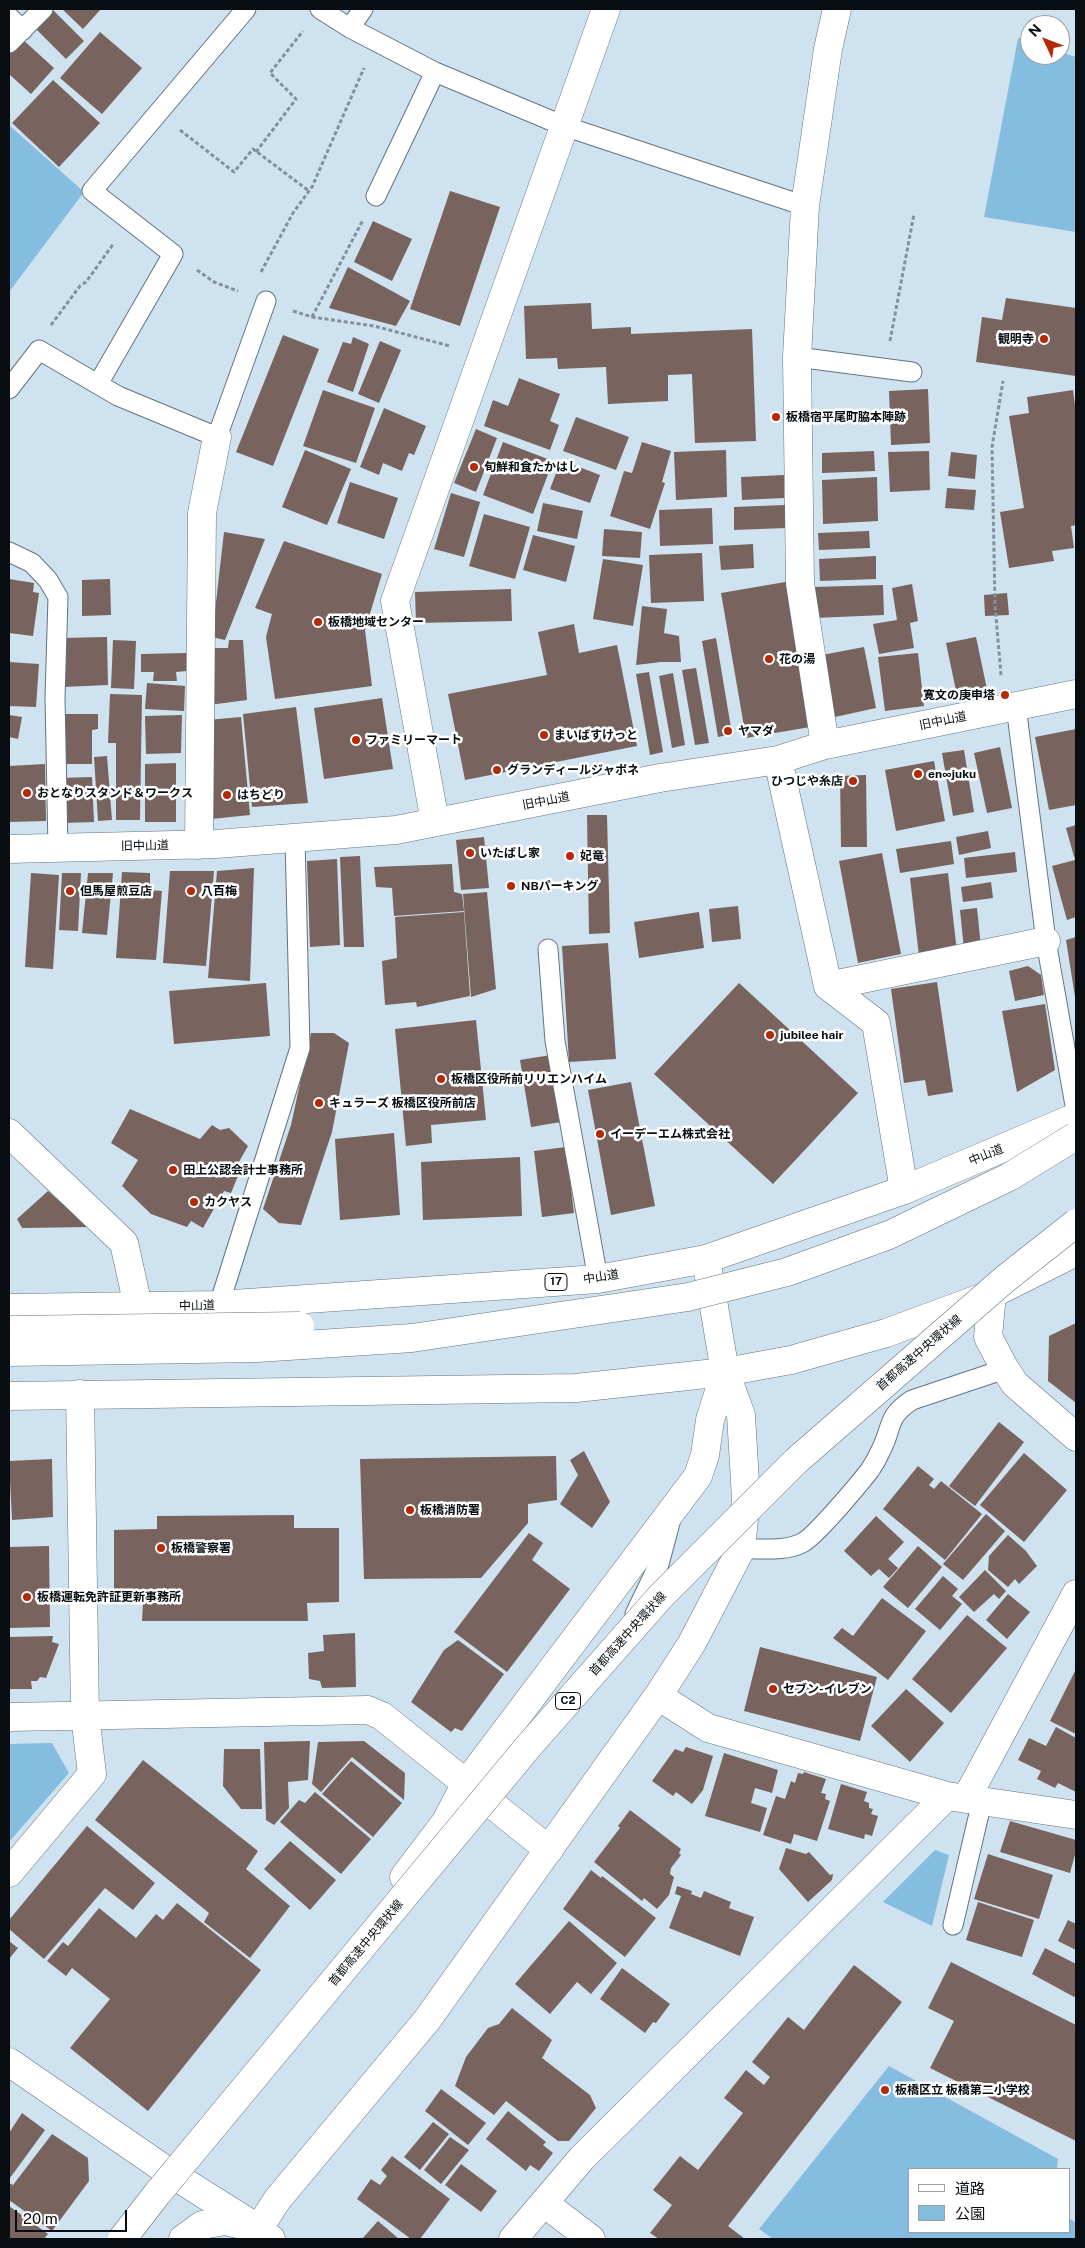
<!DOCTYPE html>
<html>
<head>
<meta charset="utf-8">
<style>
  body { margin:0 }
  #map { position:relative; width:1085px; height:2248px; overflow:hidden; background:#cfe2ef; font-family:"Public Sans","Noto Sans JP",sans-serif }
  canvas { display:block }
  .frame { position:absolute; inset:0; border:10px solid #070d11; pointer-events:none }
  .legend { position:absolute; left:908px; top:2168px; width:162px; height:65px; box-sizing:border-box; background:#fff; border:1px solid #9c9ea0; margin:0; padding:6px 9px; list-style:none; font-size:15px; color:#070d11 }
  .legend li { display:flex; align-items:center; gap:10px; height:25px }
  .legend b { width:25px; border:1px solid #9c9ea0 }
  .north { position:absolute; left:1020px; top:15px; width:50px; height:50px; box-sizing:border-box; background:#fff; border:1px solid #9c9ea0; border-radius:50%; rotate:313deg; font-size:14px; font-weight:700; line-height:20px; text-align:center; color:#070d11 }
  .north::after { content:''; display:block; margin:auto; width:18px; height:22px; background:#b52907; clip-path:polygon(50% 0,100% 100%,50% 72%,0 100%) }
  .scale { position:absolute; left:15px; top:2210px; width:112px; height:22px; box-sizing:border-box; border:2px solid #070d11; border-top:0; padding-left:6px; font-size:15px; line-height:18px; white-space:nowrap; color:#070d11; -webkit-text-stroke:4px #fff; paint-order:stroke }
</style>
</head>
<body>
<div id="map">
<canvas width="1085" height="2248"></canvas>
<div class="frame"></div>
<ul class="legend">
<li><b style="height:6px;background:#fff"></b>道路</li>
<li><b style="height:14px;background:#84bde0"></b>公園</li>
</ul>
<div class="north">N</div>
<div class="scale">20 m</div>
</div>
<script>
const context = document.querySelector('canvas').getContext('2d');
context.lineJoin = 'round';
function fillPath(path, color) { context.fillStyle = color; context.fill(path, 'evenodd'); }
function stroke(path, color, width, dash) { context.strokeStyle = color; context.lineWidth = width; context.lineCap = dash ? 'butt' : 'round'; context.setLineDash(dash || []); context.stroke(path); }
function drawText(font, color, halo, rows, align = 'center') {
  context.font = font + ' "Public Sans","Noto Sans JP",sans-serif'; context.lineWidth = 5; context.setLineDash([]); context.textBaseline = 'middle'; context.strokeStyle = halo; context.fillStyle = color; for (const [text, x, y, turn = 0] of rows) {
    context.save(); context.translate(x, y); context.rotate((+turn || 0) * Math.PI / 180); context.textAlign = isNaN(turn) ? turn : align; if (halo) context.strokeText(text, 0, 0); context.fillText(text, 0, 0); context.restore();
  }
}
fillPath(new Path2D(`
  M1018,38L1030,42V55H1060V52L1076,57V232L984,217Z
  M9,125L84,192L9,292Z
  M52,1743L69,1773L9,1842V1744Z
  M935,1850L949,1855L932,1926L883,1902Z
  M889,2066L1058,2159L1057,2169H909V2232H1069V2218L1076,2223V2239H773L759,2229Z`), '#84bde0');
fillPath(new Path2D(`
  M52,9L84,41L66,59L33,26Z
  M62,9H101L83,29Z
  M100,32L142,68L102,114L60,78Z
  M21,38L54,68L31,94L9,74V51Z
  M53,80L100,123L59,167L12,123Z
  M450,191L500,207L460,326L410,309Z
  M373,221L412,239L392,281L354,262Z
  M348,267L410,301L396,326L329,308Z
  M1006,298L1076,308V376L976,362L982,317L1002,320Z
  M591,303L592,329L631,327V334L752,329L756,441L695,443L692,374L668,375V401L608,404L606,367L558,369L557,358L526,359L524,306Z
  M283,335L319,349L273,466L236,452Z
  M353,337L369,344L353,392L327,382L343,342L351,344Z
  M380,341L401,350L379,403L358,394Z
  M519,378L560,394L550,421L559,425L550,450L484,426L493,400L508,406Z
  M928,389L930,443L891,445L889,391Z
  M323,390L375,408L356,463L303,446Z
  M1073,390L1076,413V525L1071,526L1074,548L1052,551L1054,561L1009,568L1000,512L1024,508L1009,416L1029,413L1027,397Z
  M384,408L426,426L414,455L409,453L402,471L383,463L379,475L360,467Z
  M576,417L629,437L616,470L563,451Z
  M476,429L497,438L476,492L454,483Z
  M503,442L553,461L533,514L483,495Z
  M642,442L671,451L662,482L665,483L650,529L610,516L624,471L632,473Z
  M305,450L351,469L327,525L282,507Z
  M726,450L727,497L676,500L674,452Z
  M874,451L875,471L822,473V453Z
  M929,451L930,490L890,492L888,452Z
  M951,452L977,455L975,479L948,476Z
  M561,460L600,475L590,503L550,489Z
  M784,475V498L742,500L741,477Z
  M877,477L878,521L823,524L822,480Z
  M350,482L398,498L384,539L337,523Z
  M947,488L976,490L974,510L945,508Z
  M451,493L480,502L464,557L434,549Z
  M543,503L583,511L577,539L537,531Z
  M785,505L786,528L734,530V507Z
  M712,508L713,544L660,546L659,510Z
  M484,514L530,527L515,579L469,566Z
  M604,529L642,532L640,558L602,556Z
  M869,531L870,548L819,550L818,533Z
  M224,532L265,539L225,640L212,637Z
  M533,535L575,546L566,582L523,570Z
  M284,541L382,574L365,630L372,686L275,699L266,637L272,614L255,608Z
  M753,544L754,568L721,570L719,546Z
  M702,553L704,601L651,603L649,555Z
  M876,556V579L820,581L819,559Z
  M603,559L643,565L633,626L593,619Z
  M9,579L34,583L33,592L39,593L33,636L9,633Z
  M110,579L111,615L82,616V580Z
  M791,581L816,726L746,738L721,593Z
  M912,584L918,621L910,623L914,648L879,654L873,624L897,620L892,588Z
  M883,585L884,615L815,618L813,587Z
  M511,589L512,621L416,623L415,592Z
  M1007,593L1009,615L985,616L984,595Z
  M642,606L667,609L664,633L679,636L681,662H661L636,665Z
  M574,624L579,653L617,645L637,746L465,780L448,694L547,675L538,632Z
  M107,637L108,685L63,687V638Z
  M976,637L988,694L958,700L946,643Z
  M716,638L732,734L718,737L702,641Z
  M113,640L136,641L134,689L111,688Z
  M229,640H243L247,700L209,705L213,648H228Z
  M864,647L876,708L835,717L822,655Z
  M187,653V671L176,672L177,681H153L154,672H141V654Z
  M918,653L924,706L885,711L878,657Z
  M9,662L39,664L36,707L9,706Z
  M696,668L709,743L695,745L682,670Z
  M649,672L663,752L650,755L636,674Z
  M673,673L685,745L672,748L659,676Z
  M147,683L185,686L184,711L145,709Z
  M110,694L142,695L140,820H116V743H108Z
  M382,698L393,769L324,779L314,708Z
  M296,707L308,803L252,807L243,714Z
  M60,714H98V729L92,730V764H61Z
  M9,715L22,717L18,739L9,737Z
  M182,715L181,753L146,754L145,716Z
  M241,717L250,815L202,820L207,720Z
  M1076,729V805L1049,810L1035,737Z
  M1000,747L1012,808L987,813L974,753Z
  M964,750L974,812L953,816L942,753Z
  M107,756L112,820L98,821L94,757Z
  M934,761L945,821L896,831L885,770Z
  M176,763V822H145V764Z
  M45,764L46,821L9,822V766Z
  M866,775L867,847H841L840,776Z
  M92,777L94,822L62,823L60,778Z
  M587,815H607L610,933L589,934Z
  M1076,825V917L1067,920L1052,866L1075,860L1066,828Z
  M988,831L991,848L959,855L956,837Z
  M484,837L489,888L461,890L456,840Z
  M951,841L954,864L900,873L896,849Z
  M1015,852L1017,872L966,878L964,858Z
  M882,853L901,954L858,963L839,861Z
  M360,856L364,947H344L340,857Z
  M337,859L340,945L310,947L307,861Z
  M452,864L454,892L462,894L464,911L394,916L392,888L376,887L374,867Z
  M254,868L250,981L208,978L217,871Z
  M170,871H214L206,966L163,963Z
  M122,872L150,873V890L162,891L156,960L116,958Z
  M31,873L59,875L53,969L25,967Z
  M62,873H81L78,931L59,930Z
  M88,873H113L107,935L82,933Z
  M948,873L957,952L919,956L910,878Z
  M991,882L993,898L963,902L961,887Z
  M487,892L496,989L471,997L463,894Z
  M738,906L741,939L712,942L709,909Z
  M977,908L981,947L964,949L960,910Z
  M464,912L470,996L417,1007L416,1002L385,1005L382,961L397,958L395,917Z
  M699,912L704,948L639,958L634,922Z
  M1076,937V997H1075L1066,940Z
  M608,943L616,1059L569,1062L562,946Z
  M1028,966L1041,975L1044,995L1015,1001L1009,971Z
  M937,982L953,1092L928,1096L925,1080L904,1083L891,989Z
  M266,983L270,1036L174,1044L169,991Z
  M739,983L858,1093L773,1184L654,1074Z
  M1045,1004L1055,1070L1017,1092L1002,1011Z
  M476,1020L486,1120L431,1125L432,1143L406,1146L395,1029Z
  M311,1033H334L349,1043L332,1132L301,1225L279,1223L263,1209L291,1125Z
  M551,1055L561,1122L531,1127L520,1060Z
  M631,1082L655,1206L611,1215L588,1090Z
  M130,1109L200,1139L212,1125L220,1130L229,1128L248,1146L236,1167L240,1171L231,1193L224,1191L203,1228L191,1221L187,1227L151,1214L122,1186L138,1160L111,1143Z
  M394,1133L400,1215L340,1220L335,1139Z
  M566,1147L574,1213L542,1217L534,1151Z
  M520,1157L522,1216L423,1220L421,1162Z
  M48,1191L89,1227L22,1228L17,1219Z
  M1076,1323V1403L1048,1381L1049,1336Z
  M999,1422L1024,1442L975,1506L949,1486Z
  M584,1451L610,1502L592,1528L560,1504L578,1475L570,1460Z
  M1024,1453L1067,1490L1024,1542L980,1505Z
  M556,1456L557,1500L528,1504V1523L481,1578L364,1579L360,1459Z
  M52,1459L53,1517L12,1520L9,1461Z
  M918,1466L934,1479L929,1485L934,1489L941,1481L982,1514L945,1560L883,1509Z
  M986,1514L1005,1531L963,1580L943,1564Z
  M294,1515V1528H339V1602L307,1603L308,1621H142L143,1603H114V1530L157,1529V1516Z
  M876,1516L904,1542L888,1559L898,1568L889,1578L879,1569L871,1576L844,1551Z
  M529,1533L543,1543L532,1560L570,1589L507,1672L454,1632Z
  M1008,1535L1026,1551L1037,1566L1019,1584L1015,1579L1008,1587L988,1570L989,1556Z
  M49,1546L50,1627L9,1628V1547Z
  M918,1546L942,1567L908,1608L883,1587Z
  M985,1570L1006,1591L999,1599L994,1594L974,1612L959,1597Z
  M943,1576L958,1589L952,1596L962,1604L940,1630L915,1609Z
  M1008,1594L1030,1612L1007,1639L986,1620Z
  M882,1598L926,1631L888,1680L833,1638L842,1628L853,1636Z
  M967,1615L1007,1648L951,1713L912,1679Z
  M355,1633L356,1687L322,1688L320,1681L309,1679L308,1653L324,1651L323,1635Z
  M53,1636L52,1642L59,1644L46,1678L40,1677L37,1681H31L32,1689H9V1637Z
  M458,1640L504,1674L462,1731L455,1728L451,1732L411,1702L444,1650Z
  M760,1647L877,1677L860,1741L744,1711Z
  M1076,1669V1734L1050,1721Z
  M906,1689L944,1723L910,1762L871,1726Z
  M1056,1727L1076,1738V1792L1058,1783L1055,1788L1037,1779L1041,1771L1018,1760L1029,1738L1046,1746Z
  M310,1741L308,1780L288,1782L289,1808L274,1825L266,1820L264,1742Z
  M364,1741L405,1773L404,1800L352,1757L321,1792L312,1784L318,1742Z
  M686,1747L713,1756L703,1790L692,1804L676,1792L673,1796L652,1781L675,1749L683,1752Z
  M224,1749H260L262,1809H241L223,1786Z
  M724,1753L778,1770L772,1793L755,1788L751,1803L767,1808L760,1832L705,1816Z
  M143,1760L258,1851L246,1869L290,1906L250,1958L204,1922L209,1913L95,1820Z
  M351,1761L402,1803L373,1837L322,1794Z
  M804,1772L826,1779L821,1793L826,1794L825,1799L830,1801L817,1841L794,1834L791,1844L763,1835L776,1796L785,1799L791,1781L795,1783L798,1773L803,1774Z
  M841,1784L867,1792L864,1801L869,1803V1808L873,1809L871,1814L878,1816L872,1836L865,1834L864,1839L828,1829Z
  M315,1792L371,1839L341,1874L280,1822L299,1800L305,1803Z
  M630,1810L681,1849L679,1853L681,1855L671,1868L670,1874L674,1877L669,1895L657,1909L644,1898L642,1901L594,1862L620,1828L618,1826Z
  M1010,1821L1076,1840V1851L1070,1873L1000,1852Z
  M87,1826L155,1883L133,1910L105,1888L44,1959L9,1929V1920Z
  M290,1841L336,1880L310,1910L264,1869Z
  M786,1848L806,1854L809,1852L830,1875L833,1874L832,1880L808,1902L779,1869Z
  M988,1854L1053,1875L1039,1919L974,1899Z
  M591,1870L601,1878L602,1876L656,1918L625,1957L563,1909Z
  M677,1886L692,1891L691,1894L701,1898L704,1891L731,1902L729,1908L754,1917L740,1956L669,1928L681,1896L675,1894Z
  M978,1902L1034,1920L1022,1957L966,1940Z
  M177,1903L261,1970L148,2111L70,2048L110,1999L72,1968L66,1976L47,1961L63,1942L68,1946L99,1908L136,1938L156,1914L163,1920Z
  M1068,1920L1076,1924V1950L1058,1941Z
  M569,1921L617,1963L591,1994L577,1982L550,2014L515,1984Z
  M9,1941L18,1948L9,1959Z
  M1045,1948L1076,1964V1998L1032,1974Z
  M951,1962L1076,2025V2141L930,2068L954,2021L928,2008Z
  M854,1965L902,2002L728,2226L745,2239H659L650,2233L672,2205L653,2190L680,2156L698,2170L743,2113L724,2098L746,2070L764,2085L770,2077L752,2062L788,2017L804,2030Z
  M622,1968L670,2004L656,2023L653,2022L645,2033L600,1999Z
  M512,2008L552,2040L542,2058L590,2095L596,2108L569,2141H558L506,2101L494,2115L455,2086L466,2057L488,2028L499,2024Z
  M441,2089L486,2123L468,2145L425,2111Z
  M508,2111L546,2142L543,2145L553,2153L539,2171L530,2165L526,2171L486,2139Z
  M22,2113L45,2130L10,2178L9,2177V2133Z
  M433,2122L449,2134L420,2170L404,2157Z
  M52,2134L88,2158L89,2181L52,2231L9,2200V2183L13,2185Z
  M450,2137L469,2150L441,2184L424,2170Z
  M392,2156L450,2199L420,2239H411L357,2199L371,2179L380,2185L387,2176L381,2170Z
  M461,2164L497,2191L481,2212L445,2185Z
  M9,2206L48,2234L44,2239H9Z
  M378,2221L399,2239H362Z`), '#78635e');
const lane = new Path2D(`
  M320,9L350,28L435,72L564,126L805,206
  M9,17L23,30
  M350,28L363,9
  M9,43L43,9
  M376,196L435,72
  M797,357L912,372
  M98,384L173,254L92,191L246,9
  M9,389L39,350L118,396L217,437L266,301
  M9,552L32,563L48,580L58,597L55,698L58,848
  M1016,706L1046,941L1076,1111
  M548,949L555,1041L598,1279
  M219,1305L300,1048L295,838
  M741,1549C760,1548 785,1552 802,1543C815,1537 859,1484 870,1470C874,1464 878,1457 881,1450C893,1427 886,1417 912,1400L1005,1369
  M635,1614L659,1564L671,1519
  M953,1925L982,1801`);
const street = new Path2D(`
  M825,745L800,583L797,357L805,206L828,49L837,9
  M778,760L828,986L876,1023L904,1190
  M435,822L395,601L606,9
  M199,845L202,513L217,437
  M9,849L216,844L396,830L660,778L778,760L825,745L1076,694
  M828,986L1046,941
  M9,1133L124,1243L138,1306
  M658,1696L708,1728L947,1796L1076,1815
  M9,1717L368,1710L382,1716L549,1850
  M966,1799L1076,1594
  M9,1873L92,1774L85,1715L80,1394
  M404,1877L445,1823L465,1785L698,1476L705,1455L710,1420L725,1372
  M544,2203L591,2239
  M183,2239L202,2225L225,2221L258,2229
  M252,2239L277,2200L427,2020L658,1696L692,1643L741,1549L746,1499L741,1415L725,1372
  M513,2239L582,2158L947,1796`);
const secondary = new Path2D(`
  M706,1259L725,1372
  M992,1294L988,1337L1005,1369L1015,1384L1076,1437
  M9,2062L167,2171L259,2229L271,2239`);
const highway = new Path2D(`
  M9,1308L219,1305L598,1279L706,1259L904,1190L1076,1117
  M9,1396L576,1388L725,1372L791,1360L886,1333L992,1294L1076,1252`);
stroke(lane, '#62747f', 21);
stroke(street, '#62747f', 29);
stroke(secondary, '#62747f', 29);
stroke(highway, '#62747f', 29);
stroke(new Path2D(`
  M180,130L234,172L253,149L309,191
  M256,152L296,99L270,73L303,31
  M197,270L214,282L238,291
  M261,272L293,213L312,187L364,68
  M293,311L312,317L374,326L450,346
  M312,317L363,220
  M51,325L80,286L86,282L114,243
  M890,341L914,214
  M1001,675L995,605L992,447L1003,381`), '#83919b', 3, [4, 2.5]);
stroke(lane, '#fff', 19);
stroke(street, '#fff', 28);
stroke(secondary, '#fff', 28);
stroke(highway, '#fff', 28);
const highwayBridge = new Path2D(`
  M9,1330L300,1326
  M9,1352L257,1348L412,1338L688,1297L787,1272L889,1235L1009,1177L1076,1136
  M122,2239L157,2194L527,1748L660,1597L796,1461L1005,1279L1076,1223`);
stroke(highwayBridge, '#62747f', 29, []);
stroke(highwayBridge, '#fff', 28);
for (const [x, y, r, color] of [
  [1044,339,5,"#b52907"],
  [776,417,5,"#b52907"],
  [474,467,5,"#b52907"],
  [318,622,5,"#b52907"],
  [769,659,5,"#b52907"],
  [1005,695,5,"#b52907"],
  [728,731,5,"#b52907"],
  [544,735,5,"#b52907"],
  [356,740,5,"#b52907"],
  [497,770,5,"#b52907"],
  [918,774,5,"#b52907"],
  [853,781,5,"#b52907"],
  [27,793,5,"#b52907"],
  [227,795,5,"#b52907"],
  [470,853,5,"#b52907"],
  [570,856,5,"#b52907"],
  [511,886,5,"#b52907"],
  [70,891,5,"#b52907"],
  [191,891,5,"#b52907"],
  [770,1035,5,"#b52907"],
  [441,1079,5,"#b52907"],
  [319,1103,5,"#b52907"],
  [600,1134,5,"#b52907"],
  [173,1170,5,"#b52907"],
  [194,1202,5,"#b52907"],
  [410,1510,5,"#b52907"],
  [161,1548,5,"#b52907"],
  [27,1597,5,"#b52907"],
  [773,1689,5,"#b52907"],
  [885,2090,5,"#b52907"]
]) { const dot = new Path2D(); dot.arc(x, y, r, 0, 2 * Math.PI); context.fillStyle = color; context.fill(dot); stroke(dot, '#fff', 2); }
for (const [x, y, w] of [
  [556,1282,22],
  [568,1701,25]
]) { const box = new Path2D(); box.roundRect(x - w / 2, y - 8.5, w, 17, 4); context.fillStyle = '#fff'; context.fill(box); stroke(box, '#070d11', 1); }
drawText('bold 11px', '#070d11', null, [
  ["17",556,1282],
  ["C2",568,1701]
]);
drawText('bold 12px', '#070d11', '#fff', [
  ["観明寺",1034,339,"right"],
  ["板橋宿平尾町脇本陣跡",786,417],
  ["旬鮮和食たかはし",484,467],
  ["板橋地域センター",328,622],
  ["花の湯",779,659],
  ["寛文の庚申塔",995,695,"right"],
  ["ヤマダ",738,731],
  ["まいばすけっと",554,735],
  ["ファミリーマート",366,740],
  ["グランディールジャポネ",507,770],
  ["en∞juku",928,774],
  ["ひつじや糸店",843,781,"right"],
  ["おとなりスタンド＆ワークス",37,793],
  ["はちどり",237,795],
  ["いたばし家",480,853],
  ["妃竜",580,856],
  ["NBパーキング",521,886],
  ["但馬屋煎豆店",80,891],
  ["八百梅",201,891],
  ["jubilee hair",780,1035],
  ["板橋区役所前リリエンハイム",451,1079],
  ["キュラーズ 板橋区役所前店",329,1103],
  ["イーデーエム株式会社",610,1134],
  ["田上公認会計士事務所",183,1170],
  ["カクヤス",204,1202],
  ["板橋消防署",420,1510],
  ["板橋警察署",171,1548],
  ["板橋運転免許証更新事務所",37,1597],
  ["セブン-イレブン",783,1689],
  ["板橋区立 板橋第二小学校",895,2090]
], 'left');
drawText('12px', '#070d11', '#fff', [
  ["旧中山道",943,721,-12],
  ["旧中山道",546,801,-11],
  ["旧中山道",145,846,-1],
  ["中山道",986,1155,-22],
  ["中山道",601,1277,-8],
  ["中山道",197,1306,-1],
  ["首都高速中央環状線",919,1353,-41],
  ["首都高速中央環状線",628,1634,-48],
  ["首都高速中央環状線",366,1943,-50]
]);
</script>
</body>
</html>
